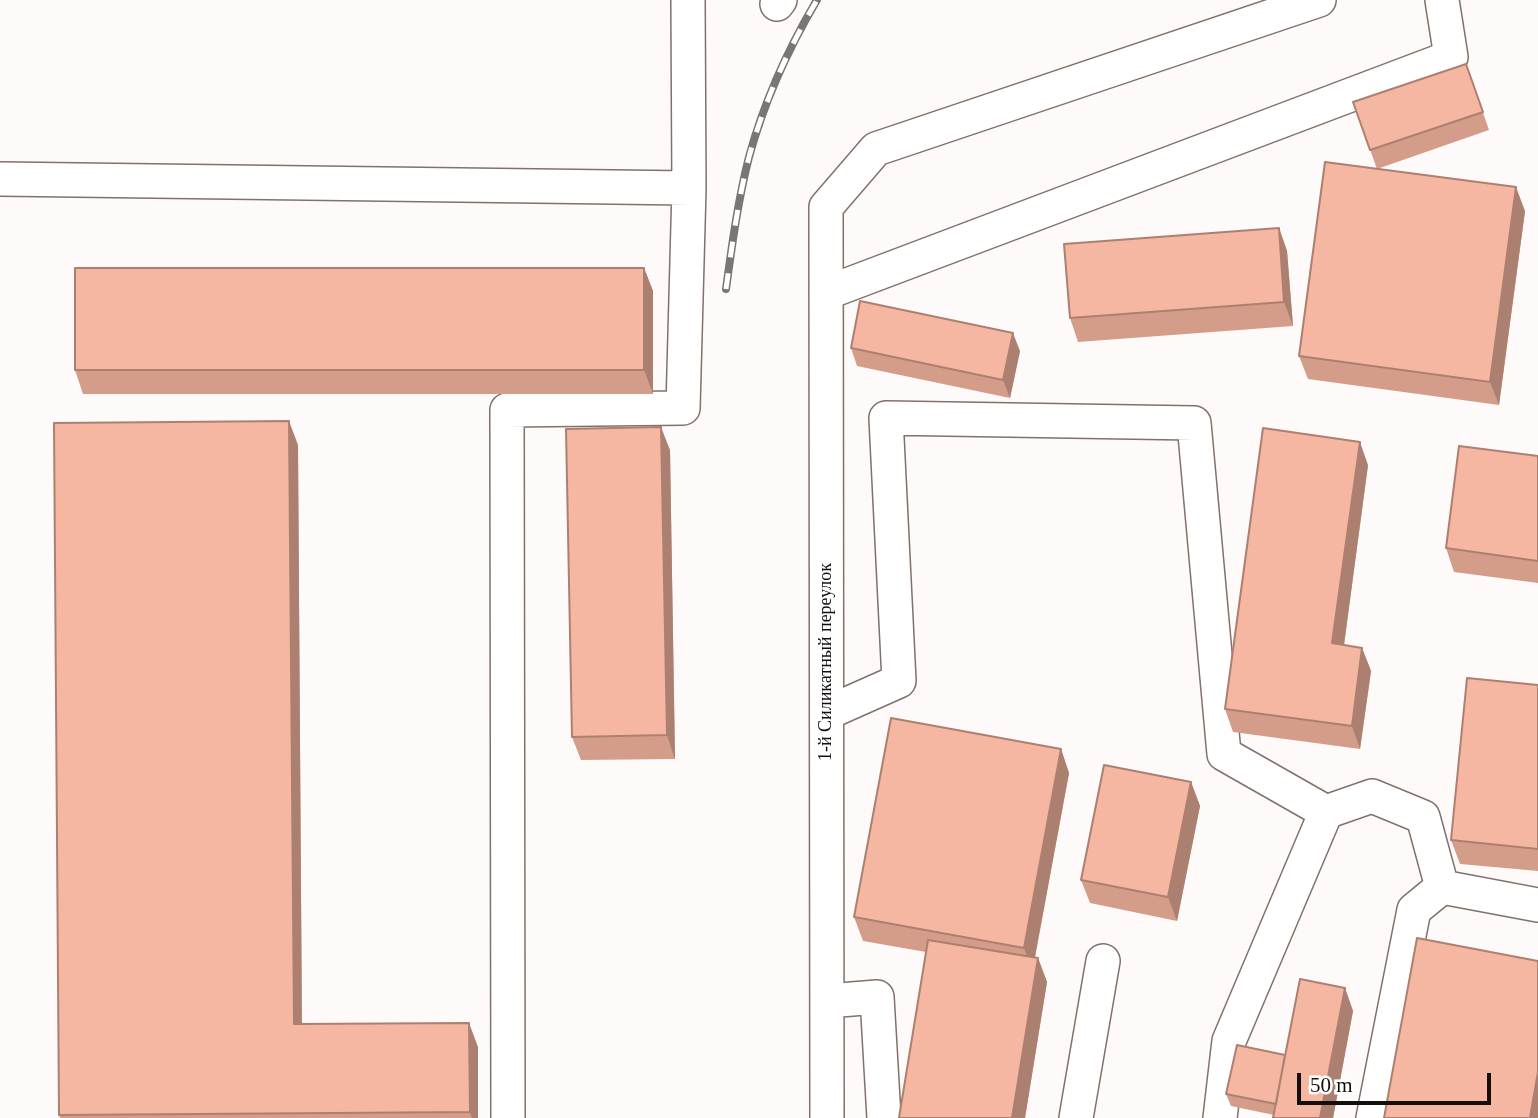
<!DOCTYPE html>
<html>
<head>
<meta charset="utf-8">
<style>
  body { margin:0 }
  #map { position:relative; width:1538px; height:1118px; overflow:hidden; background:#fefaf9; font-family:Georgia,serif }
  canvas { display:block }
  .scale { position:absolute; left:1297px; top:1073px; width:194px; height:32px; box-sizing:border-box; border:4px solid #140f0d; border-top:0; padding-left:9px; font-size:21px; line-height:24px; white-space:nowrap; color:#140f0d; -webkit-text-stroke:5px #fff; paint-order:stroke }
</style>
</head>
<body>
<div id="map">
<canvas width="1538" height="1118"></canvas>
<div class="scale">50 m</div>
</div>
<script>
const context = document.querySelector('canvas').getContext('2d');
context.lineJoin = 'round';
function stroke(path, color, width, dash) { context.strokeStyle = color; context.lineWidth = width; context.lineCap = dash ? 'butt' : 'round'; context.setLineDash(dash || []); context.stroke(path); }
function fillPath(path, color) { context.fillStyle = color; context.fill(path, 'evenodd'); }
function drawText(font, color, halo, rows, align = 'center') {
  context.font = font + ' Georgia,serif'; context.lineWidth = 6; context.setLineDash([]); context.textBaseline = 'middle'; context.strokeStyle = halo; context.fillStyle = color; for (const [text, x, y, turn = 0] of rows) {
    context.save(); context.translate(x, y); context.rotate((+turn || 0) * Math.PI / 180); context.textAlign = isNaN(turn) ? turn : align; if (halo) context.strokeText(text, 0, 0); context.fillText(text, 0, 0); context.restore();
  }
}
const minor = new Path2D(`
  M777,4L780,0
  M0,179L689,188
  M826,293L1451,57L1442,0
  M827,713L899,681L886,418L1194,423L1224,754L1326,812L1229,1041L1220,1118
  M1326,812L1372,796L1423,817L1442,887L1538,905
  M827,1001L877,997L884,1118
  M508,1118L507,410L683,408L689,188L688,0
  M827,1118L826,207L876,149L1319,0
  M1076,1118L1103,961
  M1373,1118L1414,910L1442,887`);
stroke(minor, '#80716b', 36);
stroke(minor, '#fff', 33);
const rail = new Path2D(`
  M726,289C732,245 738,200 749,157C764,102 788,49 817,0`);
stroke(rail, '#7a7674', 8);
stroke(rail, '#fff', 5, [16]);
fillPath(new Path2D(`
  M1466,64L1489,130L1377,169L1353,102Z
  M1525,211L1499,405L1308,379L1299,356Z
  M1279,228L1287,251L1293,326L1078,342L1070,318Z
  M644,268L653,291V394H83L75,370Z
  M851,348L1020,351L1010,398L857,366Z
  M298,445L302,1024L478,1047V1118H60L59,1115Z
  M670,450L675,759L581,760L572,737Z
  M1538,456V583L1454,572L1446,548Z
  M1368,465L1344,645L1362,648L1371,671L1360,749L1233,732L1225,709Z
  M1538,685V871L1460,864L1451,840Z
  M1061,749L1069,773L1035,958H1038L1047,982L1025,1118H899L926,952L863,941L854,917Z
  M1191,782L1200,806L1177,921L1090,903L1081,880Z
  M1345,988L1353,1011L1333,1118H1273L1274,1115L1231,1106L1226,1094L1285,1055Z`), '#d39d8a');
fillPath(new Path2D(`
  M1516,187L1525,211L1499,405L1490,382Z
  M1279,228L1287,251L1293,326L1284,302Z
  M644,268L653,291V394L644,370Z
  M1013,333L1020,351L1010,398L1003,380Z
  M289,421L298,445L302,1048L294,1024Z
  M661,427L670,450L675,759L667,735Z
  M1360,442L1368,465L1341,667L1332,643Z
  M1362,648L1371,671L1360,749L1352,726Z
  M1061,749L1069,773L1032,972L1024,948Z
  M1191,782L1200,806L1177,921L1168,897Z
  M1038,958L1047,982L1025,1118H1012Z
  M1345,988L1353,1011L1333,1118H1320Z
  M469,1023L478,1047V1118H472L470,1112Z
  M1538,1072V1118H1530Z`), '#ac8071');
const building = new Path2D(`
  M1466,64L1483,112L1370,150L1353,102Z
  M1325,162L1516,187L1490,382L1299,356Z
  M1279,228L1284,302L1070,318L1064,244Z
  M75,268H644V370H75Z
  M860,301L1013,333L1003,380L851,348Z
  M289,421L294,1024L469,1023L470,1112L59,1115L54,423Z
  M661,427L667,735L572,737L566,429Z
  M1263,428L1360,442L1332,643L1362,648L1352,726L1225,709Z
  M1459,446L1538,456V561L1446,548Z
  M1467,678L1538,685V849L1451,840Z
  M891,718L1061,749L1024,948L854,917Z
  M1104,765L1191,782L1168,897L1081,880Z
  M1417,938L1538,961V1072L1530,1118H1384Z
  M928,940L1038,958L1012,1118H899Z
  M1300,979L1345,988L1320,1118H1273Z
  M1237,1045L1285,1055L1276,1104L1226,1094Z`);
fillPath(building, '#f5b7a1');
stroke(building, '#ac8071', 2);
drawText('18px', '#140f0d', '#fff', [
  ["1-й Силикатный переулок",826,662,-90]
]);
</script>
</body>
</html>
